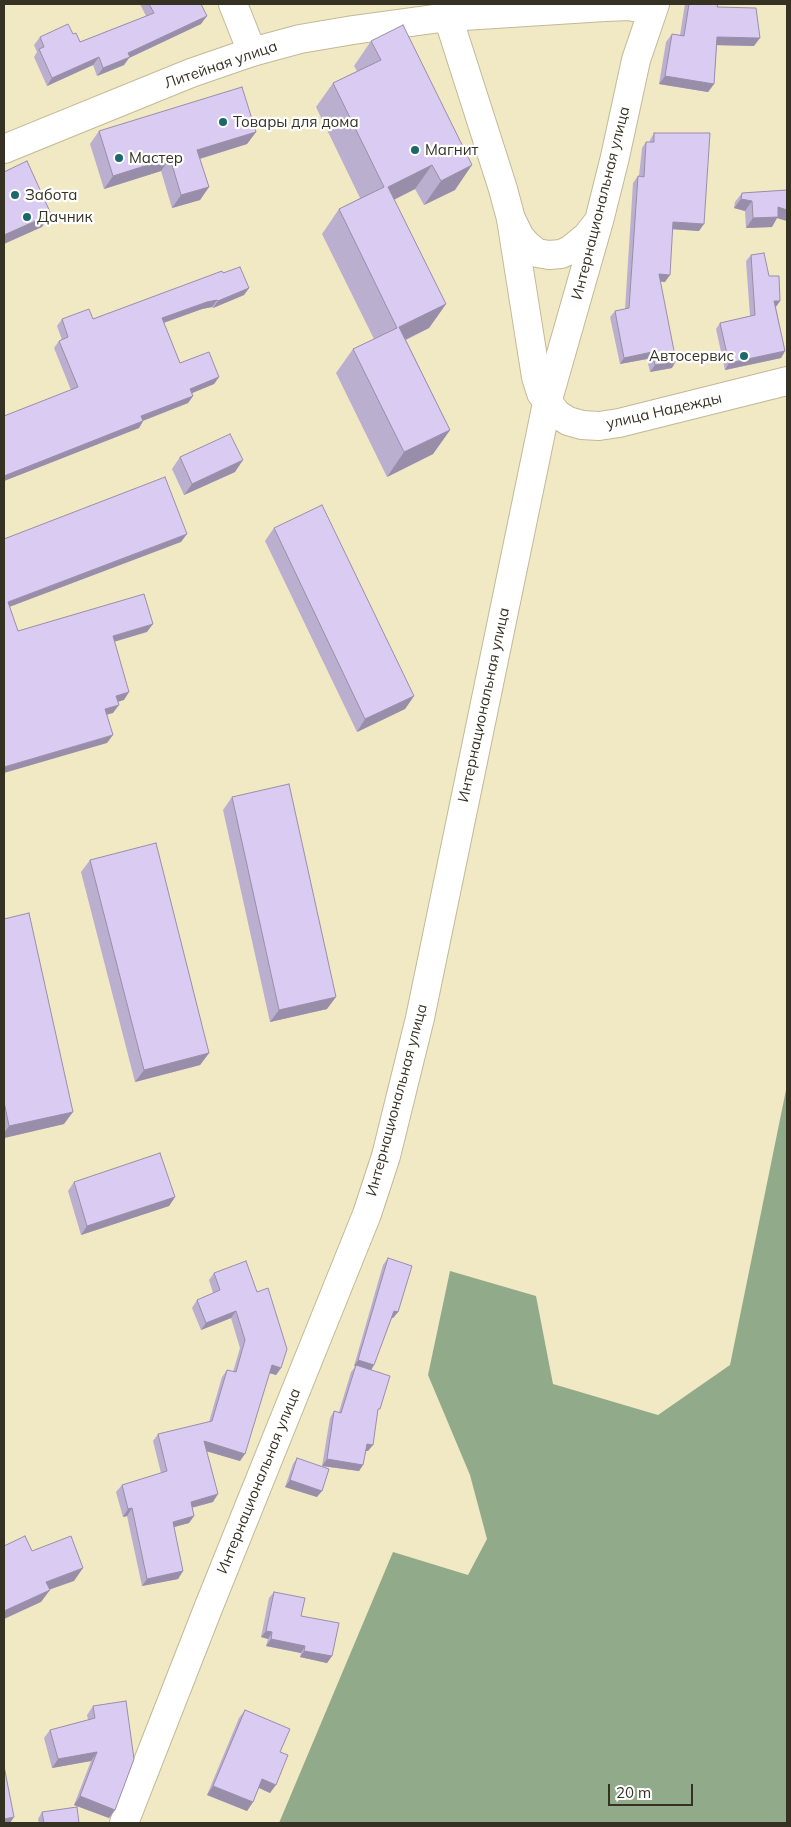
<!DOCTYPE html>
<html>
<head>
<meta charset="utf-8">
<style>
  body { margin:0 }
  #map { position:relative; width:791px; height:1827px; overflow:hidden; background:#f1e8c4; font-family:Mulish,sans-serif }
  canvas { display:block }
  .frame { position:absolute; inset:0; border:5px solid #353123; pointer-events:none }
  .scale { position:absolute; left:608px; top:1784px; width:85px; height:22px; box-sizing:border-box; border:2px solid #353123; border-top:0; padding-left:6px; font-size:15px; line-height:18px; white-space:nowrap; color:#353123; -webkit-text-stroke:4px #fff; paint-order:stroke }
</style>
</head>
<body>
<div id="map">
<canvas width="791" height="1827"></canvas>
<div class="frame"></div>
<div class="scale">20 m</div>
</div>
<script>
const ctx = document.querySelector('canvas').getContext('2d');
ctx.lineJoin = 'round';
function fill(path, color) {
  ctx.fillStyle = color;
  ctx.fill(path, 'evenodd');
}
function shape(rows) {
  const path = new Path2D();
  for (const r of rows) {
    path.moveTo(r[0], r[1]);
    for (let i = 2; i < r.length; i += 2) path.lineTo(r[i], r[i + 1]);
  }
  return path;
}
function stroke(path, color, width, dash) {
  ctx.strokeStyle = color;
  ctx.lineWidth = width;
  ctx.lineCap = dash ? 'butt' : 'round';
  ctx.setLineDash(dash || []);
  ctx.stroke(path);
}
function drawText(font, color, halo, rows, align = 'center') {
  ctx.font = font + ' Mulish,sans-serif';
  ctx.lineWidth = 4.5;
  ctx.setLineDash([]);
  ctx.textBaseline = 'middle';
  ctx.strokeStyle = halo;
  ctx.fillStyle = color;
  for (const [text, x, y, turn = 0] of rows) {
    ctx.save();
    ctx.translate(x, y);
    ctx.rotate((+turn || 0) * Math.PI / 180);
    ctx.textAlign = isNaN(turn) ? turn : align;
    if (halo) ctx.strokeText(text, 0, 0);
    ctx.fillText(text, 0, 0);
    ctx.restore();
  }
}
const forest = shape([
  [787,1085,787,1823,279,1823,393,1552,468,1575,487,1539,470,1475,428,1375,450,1271,536,1296,553,1384,658,1415,730,1365]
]);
const street = shape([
  [233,4,252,52],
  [447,4,448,17,605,7,630,6,652,11],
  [511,219,520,237,527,245,537,253,549,255,561,254,570,250,587,236,598,222],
  [547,403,599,221,615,157,636,60,655,4]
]);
const secondary = shape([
  [4,149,191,73,252,52,300,39,353,30,448,17,503,189,511,219,536,377,541,393,557,414,568,421,582,425,599,426,619,423,787,381],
  [124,1823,209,1606,367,1214,386,1156,420,1018,547,403]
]);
const wall = shape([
  [140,4,201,4,201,24,129,58,124,65,97,76,93,65,47,86,34,57,37,52,34,45,40,37,73,34,80,42,146,16],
  [685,4,718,4,717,7,754,46,717,45,714,84,708,92,659,84,666,42,672,34,680,35],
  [371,41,455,190,424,205,415,189,394,200,446,304,429,328,406,340,450,430,433,454,387,477,336,373,353,349,374,339,322,234,339,209,360,198,316,107,333,83,357,71,354,66],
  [99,131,256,132,247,144,200,159,209,187,200,200,172,208,161,171,104,189,90,144],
  [654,133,699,231,673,229,665,282,660,281,672,368,650,372,647,359,620,364,610,317,615,311,625,309,633,183,638,176,639,176,642,148,646,142,650,142,650,140],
  [787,190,787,221,777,218,772,227,746,228,745,211,734,208,735,202,742,193],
  [751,255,769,276,780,301,776,307,785,351,781,358,725,370,716,329,720,323,750,316,746,261],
  [223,273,249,288,244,295,213,308,212,307,202,309,164,323,180,363,219,377,214,384,192,393,193,396,188,403,143,421,139,428,4,481,4,416,71,390,54,348,59,341,62,340,57,326,62,319,93,319],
  [180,457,235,472,184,495,172,469],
  [274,528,414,696,405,709,357,732,265,541],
  [232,797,327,1009,270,1022,223,810],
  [90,860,209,1053,200,1065,135,1082,81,872],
  [4,919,64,1124,4,1138],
  [74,1182,175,1197,169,1206,81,1235,68,1191],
  [388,1258,398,1312,393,1318,392,1318,371,1370,378,1413,368,1451,366,1451,363,1465,359,1471,322,1466,330,1418,334,1411,339,1412,351,1372,355,1367,354,1366,383,1265],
  [214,1273,281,1368,276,1375,269,1373,240,1461,206,1451,213,1502,192,1508,194,1516,189,1523,174,1527,183,1571,178,1579,142,1586,127,1516,123,1517,116,1492,122,1485,161,1473,153,1441,158,1434,209,1422,222,1377,227,1370,233,1372,240,1348,231,1318,201,1330,192,1308,197,1300,213,1293,209,1280],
  [297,1458,317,1497,285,1487,293,1464],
  [274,1592,301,1616,332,1656,327,1663,300,1657,301,1653,266,1646,268,1639,261,1637,269,1598],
  [93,1706,115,1810,109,1818,74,1805,91,1761,52,1768,44,1738,50,1730,88,1720,87,1715],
  [245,1710,280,1752,270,1793,259,1788,253,1802,247,1811,207,1795,239,1718],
  [42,1812,79,1823,39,1823,38,1819]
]);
const shadedWall = shape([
  [207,16,201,24,129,58,124,65,97,76,103,68,128,53],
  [717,37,760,38,754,46,711,45],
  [99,57,93,65,47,86,52,78],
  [665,76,714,84,708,92,659,84],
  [256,132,247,144,189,162,197,150],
  [170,158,161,171,104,189,113,176],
  [432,165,415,189,371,211,388,187],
  [472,165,455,190,424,205,441,181],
  [209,187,200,200,172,208,181,195],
  [741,199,752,201,745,211,734,208],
  [778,207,787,210,787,221,777,218,772,227,746,228,753,218],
  [51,214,42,227,4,244,4,235],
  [673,222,704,224,699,231,669,229],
  [659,274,670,275,665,282,654,281],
  [249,288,244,295,213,308,218,301],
  [217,300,212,307,202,309,157,325,162,318,207,302],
  [774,301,780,301,775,308],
  [446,304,429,328,382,351,399,327],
  [785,351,781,358,725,370,729,363],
  [652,352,647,359,620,364,624,358],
  [676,361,672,368,650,372,655,365],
  [219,377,214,384,185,396,190,389],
  [193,396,188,403,137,423,141,416],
  [143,421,139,428,4,481,4,476],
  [450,430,433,454,387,477,404,452],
  [243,460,235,472,184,495,192,484],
  [187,534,181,542,4,609,8,602],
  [153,624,147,632,107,644,113,636],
  [129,692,124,700,111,704,116,696],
  [414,696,405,709,357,732,365,719],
  [119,705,113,713,99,717,105,709],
  [113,735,107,743,4,773,4,767],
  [336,997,327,1009,270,1022,279,1010],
  [209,1053,200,1065,135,1082,144,1070],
  [73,1112,64,1124,4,1138,4,1133,9,1126],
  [175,1197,169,1206,81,1235,87,1226],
  [236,1311,231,1318,201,1330,206,1323],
  [394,1311,398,1312,393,1318,390,1317],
  [358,1360,374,1365,370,1372,356,1365,354,1366],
  [272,1365,281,1368,276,1375,266,1372],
  [204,1441,245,1454,240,1461,199,1449],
  [367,1444,373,1445,368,1451,362,1451],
  [327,1459,363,1465,359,1471,322,1466],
  [290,1480,322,1491,317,1497,285,1487],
  [218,1494,213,1502,186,1509,191,1502],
  [132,1508,127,1516,123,1517,128,1509],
  [194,1516,189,1523,167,1529,173,1522],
  [83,1568,74,1581,37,1594,46,1582],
  [183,1571,178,1579,142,1586,147,1579],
  [50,1590,41,1602,4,1619,4,1611],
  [266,1631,272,1632,268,1639,261,1637],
  [271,1639,305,1646,301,1653,266,1646],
  [304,1651,332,1656,327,1663,300,1657],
  [97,1752,91,1761,52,1768,58,1759],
  [262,1779,276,1785,270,1793,257,1787],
  [213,1786,253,1802,247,1811,207,1795],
  [80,1796,115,1810,109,1818,74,1805],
  [14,1817,10,1823,4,1823,4,1819]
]);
const building = shape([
  [149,4,201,4,207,16,128,53,130,57,103,68,99,57,52,78,39,49,44,47,40,37,68,24,73,34,76,33,80,42,154,13,149,4],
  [689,4,718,4,717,7,756,8,760,38,717,37,714,84,665,76,672,34,684,36,689,4],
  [403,25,472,165,441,181,432,165,388,187,446,304,399,327,450,430,404,452,353,349,397,328,339,209,384,187,333,83,381,60,371,41,403,25],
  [242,87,256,132,197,150,209,187,181,195,170,158,113,176,99,131,242,87],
  [654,133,710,133,704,224,673,222,670,275,659,274,676,361,655,365,652,352,624,358,615,311,629,308,638,176,644,177,646,142,654,142,654,133],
  [27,161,51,214,4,235,4,172,27,161],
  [787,190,787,210,778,207,778,217,753,218,752,201,741,199,742,193,787,190],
  [764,253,769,276,779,276,780,301,774,301,785,351,729,363,720,323,755,315,751,255,764,253],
  [240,267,249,288,218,301,217,300,207,302,162,318,180,363,209,352,219,377,190,389,193,396,141,416,143,421,4,476,4,416,78,387,59,341,68,337,62,319,89,309,93,319,222,271,223,273,240,267],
  [230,434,243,460,192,484,180,457,230,434],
  [165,477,187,534,8,602,18,631,144,594,153,624,113,636,129,692,116,696,119,705,105,709,113,735,4,767,4,539,165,477],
  [322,505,414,696,365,719,274,528,322,505],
  [289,784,336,997,279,1010,232,797,289,784],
  [156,843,209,1053,144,1070,90,860,156,843],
  [29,913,73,1112,9,1126,4,1102,4,919,29,913],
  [160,1153,175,1197,87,1226,74,1182,160,1153],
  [388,1258,412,1266,398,1312,394,1311,374,1365,358,1360,388,1258],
  [246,1261,257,1292,268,1288,287,1349,281,1368,272,1365,245,1454,204,1441,218,1494,191,1502,194,1516,173,1522,183,1571,147,1579,132,1508,128,1509,122,1485,167,1471,158,1434,212,1421,227,1370,236,1372,245,1340,236,1311,206,1323,197,1300,220,1290,214,1273,246,1261],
  [356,1365,390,1376,380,1409,378,1409,373,1445,367,1444,363,1465,327,1459,334,1411,341,1413,356,1365],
  [297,1458,329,1469,322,1491,290,1480,297,1458],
  [25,1536,32,1551,71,1536,83,1568,46,1582,50,1590,4,1611,4,1546,25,1536],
  [274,1592,305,1598,301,1616,339,1623,332,1656,304,1651,305,1646,271,1639,272,1632,266,1631,274,1592],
  [126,1701,134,1759,115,1810,80,1796,97,1752,58,1759,50,1730,95,1718,93,1706,126,1701],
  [245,1710,290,1729,280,1752,288,1755,276,1785,262,1779,253,1802,213,1786,245,1710],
  [4,1766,14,1817,4,1819,4,1766],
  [77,1807,79,1823,44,1823,42,1812,77,1807]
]);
const markers = [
  [223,122,5,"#1b686c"],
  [415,150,5,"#1b686c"],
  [119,158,5,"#1b686c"],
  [15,195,5,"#1b686c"],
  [27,217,5,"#1b686c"],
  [744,356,5,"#1b686c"]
];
const streetNames = [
  ["Литейная улица",221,65,-19],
  ["Интернациональная улица",601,203,-76],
  ["улица Надежды",664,411,-13],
  ["Интернациональная улица",484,705,-78],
  ["Интернациональная улица",397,1100,-75],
  ["Интернациональная улица",259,1481,-68]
];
const poiNames = [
  ["Товары для дома",233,122],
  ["Магнит",425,150],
  ["Мастер",129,158],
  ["Забота",25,195],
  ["Дачник",37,217],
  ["Автосервис",734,356,"right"]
];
fill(forest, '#91ab8a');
stroke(street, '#c2b997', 30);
stroke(secondary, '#c2b997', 30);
stroke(street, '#fff', 28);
stroke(secondary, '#fff', 28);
fill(wall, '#bbafd0');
fill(shadedWall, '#998ea9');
fill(building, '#dacbf2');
stroke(building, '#998ea9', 1);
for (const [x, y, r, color] of markers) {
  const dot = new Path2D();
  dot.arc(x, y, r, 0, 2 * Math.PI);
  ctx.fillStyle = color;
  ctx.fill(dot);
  stroke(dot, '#fff', 2);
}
drawText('15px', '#353123', '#fff', streetNames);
drawText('15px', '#353123', '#fff', poiNames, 'left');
</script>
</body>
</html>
